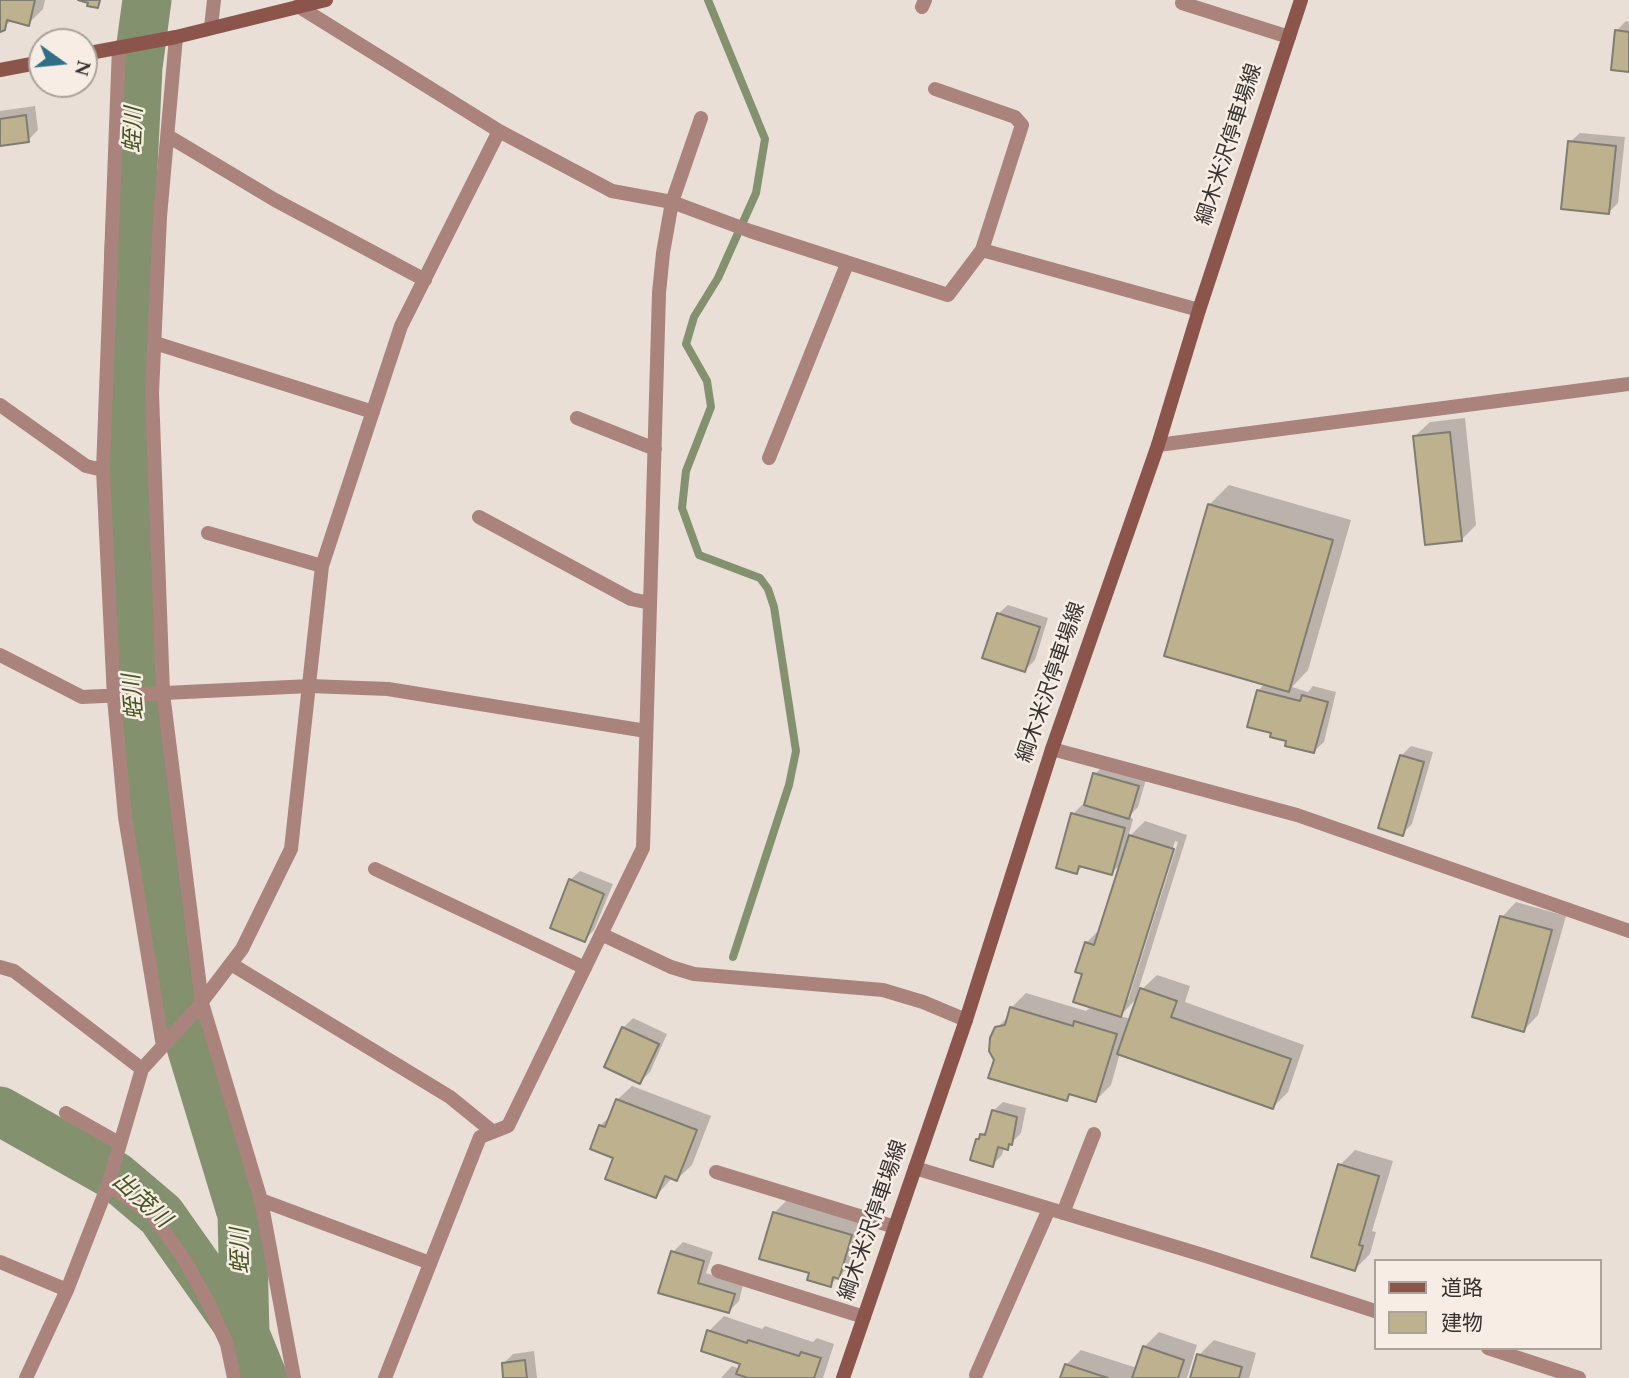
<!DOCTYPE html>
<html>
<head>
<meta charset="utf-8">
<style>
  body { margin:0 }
  #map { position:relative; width:1629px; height:1378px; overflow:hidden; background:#eadfd7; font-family:Spectral,"Noto Sans JP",serif }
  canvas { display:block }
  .legend { position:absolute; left:1374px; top:1259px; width:228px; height:91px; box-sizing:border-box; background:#f7ede4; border:2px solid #aaa39c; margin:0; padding:9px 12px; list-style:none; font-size:21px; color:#373330 }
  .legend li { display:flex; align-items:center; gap:14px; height:35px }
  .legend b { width:35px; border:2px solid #aaa39c }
  .north { position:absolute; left:28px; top:28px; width:70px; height:70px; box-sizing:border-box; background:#f7ede4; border:2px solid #aaa39c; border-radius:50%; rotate:105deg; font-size:19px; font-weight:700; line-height:28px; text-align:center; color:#373330 }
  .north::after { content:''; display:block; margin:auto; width:24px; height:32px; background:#307084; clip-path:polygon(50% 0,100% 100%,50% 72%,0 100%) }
</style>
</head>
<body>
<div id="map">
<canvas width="1629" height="1378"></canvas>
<ul class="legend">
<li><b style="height:9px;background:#8c554c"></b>道路</li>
<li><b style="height:19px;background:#bdb28d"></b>建物</li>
</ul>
<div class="north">N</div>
</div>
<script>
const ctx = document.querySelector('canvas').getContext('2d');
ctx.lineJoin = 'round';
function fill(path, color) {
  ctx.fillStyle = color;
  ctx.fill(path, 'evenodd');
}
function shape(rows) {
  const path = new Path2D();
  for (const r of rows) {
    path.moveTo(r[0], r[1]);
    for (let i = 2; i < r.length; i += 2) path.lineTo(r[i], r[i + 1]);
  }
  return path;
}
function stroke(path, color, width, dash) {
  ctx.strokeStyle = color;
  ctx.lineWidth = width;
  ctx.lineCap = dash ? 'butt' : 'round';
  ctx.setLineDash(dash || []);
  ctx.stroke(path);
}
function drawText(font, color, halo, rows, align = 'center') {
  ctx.font = font + ' Spectral,"Noto Sans JP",serif';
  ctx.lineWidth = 5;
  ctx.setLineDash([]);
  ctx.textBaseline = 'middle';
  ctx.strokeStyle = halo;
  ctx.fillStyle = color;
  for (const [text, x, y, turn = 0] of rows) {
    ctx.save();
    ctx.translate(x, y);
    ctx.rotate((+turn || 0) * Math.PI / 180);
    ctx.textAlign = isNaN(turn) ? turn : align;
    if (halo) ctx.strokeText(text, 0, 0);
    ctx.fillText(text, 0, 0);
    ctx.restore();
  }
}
const shadow = shape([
  [0,0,45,0,43,9,28,24,12,20,0,30],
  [1626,21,1629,22,1629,70,1616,31],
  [35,106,38,130,28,140,0,144,0,111],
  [1580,133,1625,137,1618,203,1609,212,1570,142],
  [1465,418,1476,525,1461,540,1415,436,1430,422],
  [1229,485,1351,520,1308,670,1292,687,1308,692,1313,686,1336,692,1324,742,1314,751,1273,732,1258,691,1265,683,1209,505],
  [1008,605,1048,618,1035,660,1025,670,998,614],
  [1411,746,1433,752,1412,824,1402,834,1401,756],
  [1105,764,1147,776,1138,807,1128,817,1133,819,1128,838,1145,821,1187,835,1137,994,1157,975,1190,986,1185,1002,1304,1045,1288,1092,1273,1107,1120,1053,1111,1085,1096,1100,1072,1093,1066,1099,996,1060,997,1028,1009,1016,1011,1008,1026,993,1086,1011,1092,1006,1084,973,1086,943,1101,928,1122,863,1111,873,1083,866,1077,872,1073,814,1083,804,1086,805,1095,774],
  [1175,841,1178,842,1128,1000,1125,1000],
  [1139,996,1131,1019,1120,1016],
  [580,871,613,884,594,930,585,940,570,880],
  [1516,902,1566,916,1538,1015,1524,1030,1502,917],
  [633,1018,667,1034,650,1072,640,1082,623,1028],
  [632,1086,711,1116,692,1165,677,1179,672,1178,656,1196,615,1157,592,1148,601,1125,612,1114,617,1100],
  [1003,1102,1026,1108,1021,1133,1007,1148,1004,1147,1002,1155,992,1165,977,1139,988,1129,993,1111],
  [1355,1150,1393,1161,1372,1231,1376,1232,1370,1254,1355,1269,1313,1256,1340,1165],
  [789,1198,865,1220,853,1263,830,1285,811,1272,774,1213],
  [683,1242,713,1252,706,1273,743,1285,739,1301,729,1311,691,1299,673,1252],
  [724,1316,762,1329,765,1326,813,1342,817,1338,834,1344,823,1378,721,1378,732,1366,740,1369,742,1363,709,1331],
  [1159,1332,1197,1345,1187,1378,1062,1378,1066,1365,1081,1350,1137,1368,1144,1347],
  [1214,1340,1256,1353,1249,1378,1192,1378,1199,1355],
  [534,1351,537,1378,505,1378,504,1363,513,1354]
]);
const stream = shape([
  [708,0,765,139,756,193,718,278,694,317,686,344,707,381,711,407,686,471,682,508,699,555,760,578,768,589,774,607,796,751,789,785,733,957]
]);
const river = shape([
  [147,0,138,67,129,250,126,419,129,599,136,706,172,984,242,1215,245,1334,263,1378],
  [0,1111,115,1176,161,1215,245,1334]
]);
const building = shape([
  [0,0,35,0,29,26,7,20,5,30,0,32,0,0],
  [78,0,100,0,98,8,87,6,88,3,78,0],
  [1615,30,1629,32,1629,72,1611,70,1615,30],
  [26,115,29,142,0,146,0,119,26,115],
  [1568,141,1616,146,1609,214,1561,209,1568,141],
  [1450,432,1462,541,1425,545,1413,436,1450,432],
  [1208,504,1333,540,1289,692,1164,656,1208,504],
  [997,613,1040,627,1025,672,982,658,997,613],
  [1257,690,1300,701,1302,695,1328,702,1314,753,1285,746,1286,741,1270,737,1271,733,1247,727,1257,690],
  [1400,755,1424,762,1403,836,1378,828,1400,755],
  [1093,773,1139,786,1129,819,1084,805,1093,773],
  [1071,813,1125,828,1112,875,1079,866,1077,874,1056,868,1071,813],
  [1129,835,1174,849,1121,1017,1073,1002,1082,974,1075,972,1085,942,1094,945,1129,835],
  [569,879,604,894,585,942,550,928,569,879],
  [1500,916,1552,930,1524,1032,1472,1017,1500,916],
  [1140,988,1177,1001,1171,1017,1291,1059,1273,1109,1117,1054,1140,988],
  [1010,1007,1073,1026,1074,1021,1117,1034,1096,1102,1069,1094,1067,1101,988,1078,994,1060,989,1051,990,1038,995,1027,1005,1025,1010,1007],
  [622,1027,659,1044,640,1084,604,1067,622,1027],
  [616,1099,697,1130,677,1181,665,1176,656,1198,605,1179,613,1158,590,1149,599,1125,605,1127,616,1099],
  [992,1110,1017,1117,1012,1145,1009,1144,1008,1150,998,1147,993,1167,970,1160,976,1139,979,1139,980,1134,985,1135,992,1110],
  [1338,1164,1379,1176,1359,1245,1363,1246,1355,1271,1311,1257,1338,1164],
  [773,1212,852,1235,839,1279,833,1277,831,1287,807,1280,809,1273,759,1259,773,1212],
  [671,1251,704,1261,698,1283,735,1294,729,1313,658,1293,671,1251],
  [707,1330,747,1343,748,1340,799,1356,801,1352,821,1358,814,1378,748,1378,736,1374,740,1364,701,1351,707,1330],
  [1143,1346,1184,1360,1178,1378,1132,1378,1143,1346],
  [1197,1354,1242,1367,1239,1378,1190,1378,1197,1354],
  [525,1360,527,1378,503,1378,502,1363,525,1360],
  [1065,1364,1108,1378,1060,1378,1065,1364]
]);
const street = shape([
  [1182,3,1289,37],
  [298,6,499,131,612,191,672,202,750,231,948,295,982,250,1199,310],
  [922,7,925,0],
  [211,27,214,0],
  [176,37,160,217,152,393,163,693,202,1003,261,1200,294,1378],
  [119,47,103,470,114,698,125,817,163,1046],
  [935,89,1015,117,1022,125,982,250],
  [168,136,275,200,425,280],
  [155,343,373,412],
  [0,405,86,466,103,470],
  [577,418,655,449],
  [1158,445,1629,384],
  [769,458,847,264],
  [479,517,631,599,650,603],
  [208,533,322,566],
  [0,655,82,697,310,686,388,689,646,731],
  [1052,749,1297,815,1629,931],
  [375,869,585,968],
  [601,934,671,967,694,974,883,990,923,1002,966,1020],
  [231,964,450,1097,493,1132],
  [0,967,14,971,142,1069],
  [66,1113,119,1143],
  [915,1168,1206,1256,1375,1311],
  [716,1172,895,1227],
  [108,1185,152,1215,184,1259,208,1302,227,1344,234,1378],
  [261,1200,430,1263],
  [1063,1213,1094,1134],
  [0,1262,67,1290],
  [718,1271,864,1317],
  [1488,1348,1579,1378],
  [976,1375,1049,1209],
  [26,1378,67,1290,108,1185,142,1069,194,1012,242,949,291,849,322,566,401,326,499,131],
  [385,1378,480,1137,508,1126,643,848,659,293,663,253,672,202,701,118]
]);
const secondary = shape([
  [84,54,176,37,326,0],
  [0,70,42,62],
  [843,1378,966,1020,1052,749,1158,445,1199,310,1301,0]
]);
const streetNames = [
  ["綱木米沢停車場線",1231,145,-72],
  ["綱木米沢停車場線",1053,683,-71],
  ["綱木米沢停車場線",875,1221,-71]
];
const waterNames = [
  ["蛭川",136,130,-88],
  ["蛭川",136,697,-95],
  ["出茂川",140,1202,42],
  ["蛭川",243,1251,-92]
];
fill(shadow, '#0003');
stroke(stream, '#83916e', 8);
stroke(river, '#83916e', 49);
fill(building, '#bdb28d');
stroke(building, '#7f7c71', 2);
stroke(street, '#aa837c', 14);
stroke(secondary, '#8c554c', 14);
drawText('21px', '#373330', '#f7ede4', streetNames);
drawText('italic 23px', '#43561f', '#f7ede4', waterNames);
</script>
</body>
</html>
